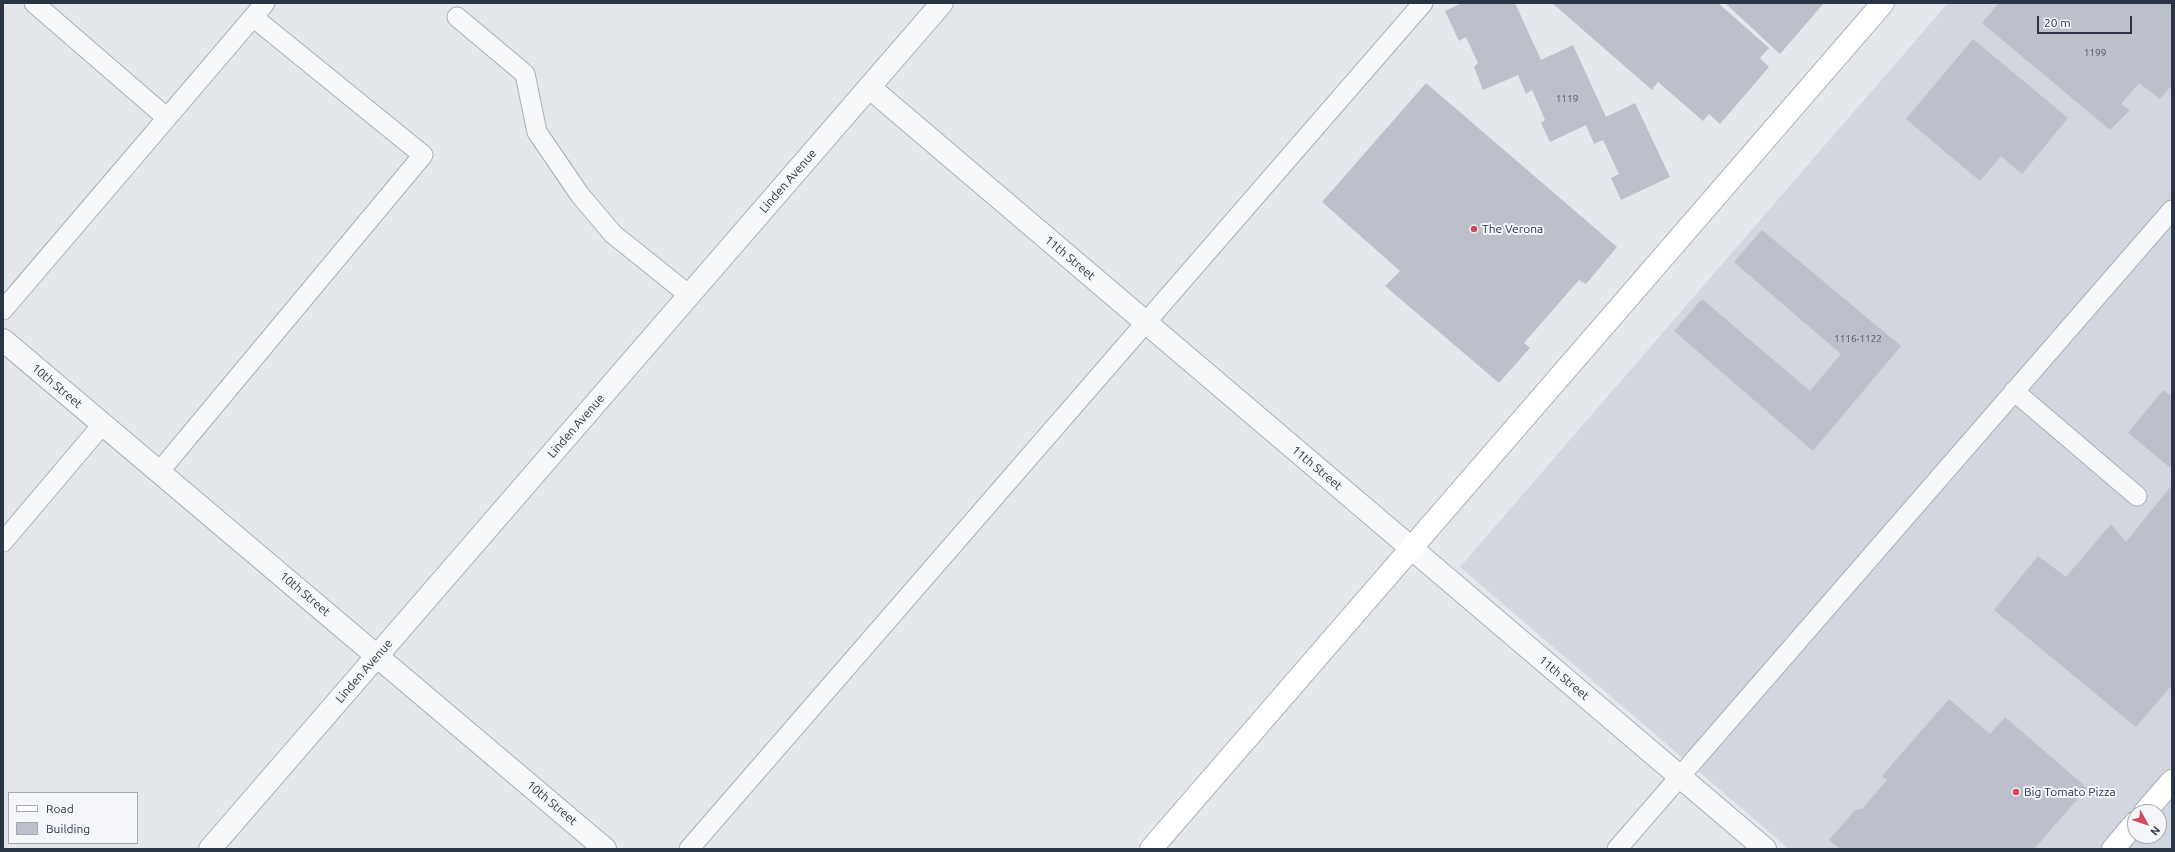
<!DOCTYPE html>
<html>
<head>
<meta charset="utf-8">
<style>
  body { margin:0 }
  #map { position:relative; width:2175px; height:852px; overflow:hidden; background:#e4e7ec; font-family:Ubuntu,sans-serif }
  canvas { display:block }
  .frame { position:absolute; inset:0; border:4px solid #2b3445; pointer-events:none }
  .legend { position:absolute; left:8px; top:792px; width:130px; height:52px; box-sizing:border-box; background:#f4f6f9; border:1px solid #a4a8b1; margin:0; padding:5px 7px; list-style:none; font-size:12px; color:#2b3445 }
  .legend li { display:flex; align-items:center; gap:8px; height:20px }
  .legend b { width:20px; border:1px solid #a4a8b1 }
  .north { position:absolute; left:2127px; top:804px; width:40px; height:40px; box-sizing:border-box; background:#f4f6f9; border:1px solid #a4a8b1; border-radius:50%; rotate:130deg; font-size:11px; font-weight:700; line-height:16px; text-align:center; color:#2b3445 }
  .north::after { content:''; display:block; margin:auto; width:14px; height:18px; background:#d1495b; clip-path:polygon(50% 0,100% 100%,50% 72%,0 100%) }
  .scale { position:absolute; left:2037px; top:16px; width:95px; height:18px; box-sizing:border-box; border:2px solid #2b3445; border-top:0; padding-left:5px; font-size:12px; line-height:14px; white-space:nowrap; color:#2b3445; -webkit-text-stroke:3px #f4f6f9; paint-order:stroke }
</style>
</head>
<body>
<div id="map">
<canvas width="2175" height="852"></canvas>
<div class="frame"></div>
<ul class="legend">
<li><b style="height:5px;background:#fff"></b>Road</li>
<li><b style="height:11px;background:#bbc0ca"></b>Building</li>
</ul>
<div class="north">N</div>
<div class="scale">20 m</div>
</div>
<script>
const ctx = document.querySelector('canvas').getContext('2d');
ctx.lineJoin = 'round';
function fill(path, color) {
  ctx.fillStyle = color;
  ctx.fill(path, 'evenodd');
}
function shape(rows) {
  const path = new Path2D();
  for (const r of rows) {
    path.moveTo(r[0], r[1]);
    for (let i = 2; i < r.length; i += 2) path.lineTo(r[i], r[i + 1]);
  }
  return path;
}
function stroke(path, color, width, dash) {
  ctx.strokeStyle = color;
  ctx.lineWidth = width;
  ctx.lineCap = dash ? 'butt' : 'round';
  ctx.setLineDash(dash || []);
  ctx.stroke(path);
}
function drawText(font, color, halo, rows, align = 'center') {
  ctx.font = font + ' Ubuntu,sans-serif';
  ctx.lineWidth = 4;
  ctx.setLineDash([]);
  ctx.textBaseline = 'middle';
  ctx.strokeStyle = halo;
  ctx.fillStyle = color;
  for (const [text, x, y, turn = 0] of rows) {
    ctx.save();
    ctx.translate(x, y);
    ctx.rotate((+turn || 0) * Math.PI / 180);
    ctx.textAlign = isNaN(turn) ? turn : align;
    if (halo) ctx.strokeText(text, 0, 0);
    ctx.fillText(text, 0, 0);
    ctx.restore();
  }
}
const built = shape([
  [1948,3,2172,3,2172,849,1789,849,1460,567],
  [2135,812,2159,812,2159,836,2135,836]
]);
const building = shape([
  [1462,3,1515,3,1541,60,1573,45,1606,117,1635,103,1670,177,1621,200,1611,178,1619,174,1603,140,1594,144,1586,125,1550,142,1541,123,1545,120,1532,90,1526,94,1518,75,1483,90,1474,67,1478,63,1466,37,1459,41,1445,11],
  [1552,3,1718,3,1769,48,1760,58,1769,67,1720,124,1709,114,1703,121,1658,82,1652,90],
  [1725,3,1824,3,1780,54],
  [1999,3,2172,3,2172,85,2160,99,2139,83,2121,104,2130,110,2110,130,1982,23],
  [1973,39,2068,118,2022,174,2001,156,1980,181,1906,119],
  [1426,83,1617,247,1586,284,1579,280,1524,343,1530,348,1499,383,1385,286,1400,271,1322,202],
  [1762,230,1901,346,1813,451,1674,331,1702,299,1810,391,1841,354,1734,262],
  [2163,390,2172,397,2172,469,2128,433],
  [2172,485,2172,685,2136,727,1994,610,2038,556,2066,577,2111,524,2126,542],
  [1949,699,1990,734,2005,717,2087,788,2034,849,1840,849,1829,840,1855,810,1862,809,1887,780,1882,776]
]);
const lane = shape([
  [34,3,167,118],
  [457,17,525,74,537,132,580,195,613,234,689,295],
  [3,310,265,3],
  [2014,391,2137,496],
  [159,472,423,155,253,17],
  [3,542,102,425],
  [689,849,1423,3],
  [1617,849,2172,210]
]);
const street = shape([
  [869,87,1765,849],
  [3,340,605,849],
  [210,849,942,3]
]);
const secondary = shape([
  [2145,812,2172,781],
  [1151,849,1883,3],
  [2113,849,2135,823]
]);
const markers = [
  [1474,229,4,"#d1495b"],
  [2016,792,4,"#d1495b"]
];
const numberNames = [
  ["1199",2095,53],
  ["1119",1567,99],
  ["1116-1122",1858,339]
];
const streetNames = [
  ["Linden Avenue",788,181,-49],
  ["11th Street",1070,258,40],
  ["10th Street",57,386,40],
  ["Linden Avenue",576,426,-49],
  ["11th Street",1317,468,40],
  ["10th Street",305,594,40],
  ["Linden Avenue",364,671,-49],
  ["11th Street",1564,678,40],
  ["10th Street",552,803,40]
];
const poiNames = [
  ["The Verona",1482,229],
  ["Big Tomato Pizza",2024,792]
];
fill(built, '#d2d6de');
fill(building, '#bbc0ca');
stroke(lane, '#a9aeb7', 21);
stroke(street, '#a9aeb7', 24);
stroke(secondary, '#a9aeb7', 24);
stroke(lane, '#f7f8fa', 19);
stroke(street, '#f7f8fa', 22);
stroke(secondary, '#fff', 22);
for (const [x, y, r, color] of markers) {
  const dot = new Path2D();
  dot.arc(x, y, r, 0, 2 * Math.PI);
  ctx.fillStyle = color;
  ctx.fill(dot);
  stroke(dot, '#f4f6f9', 1.5);
}
drawText('10px', '#4f5766', null, numberNames);
drawText('12px', '#2b3445', '#f4f6f9', streetNames);
drawText('12px', '#2b3445', '#f4f6f9', poiNames, 'left');
</script>
</body>
</html>
